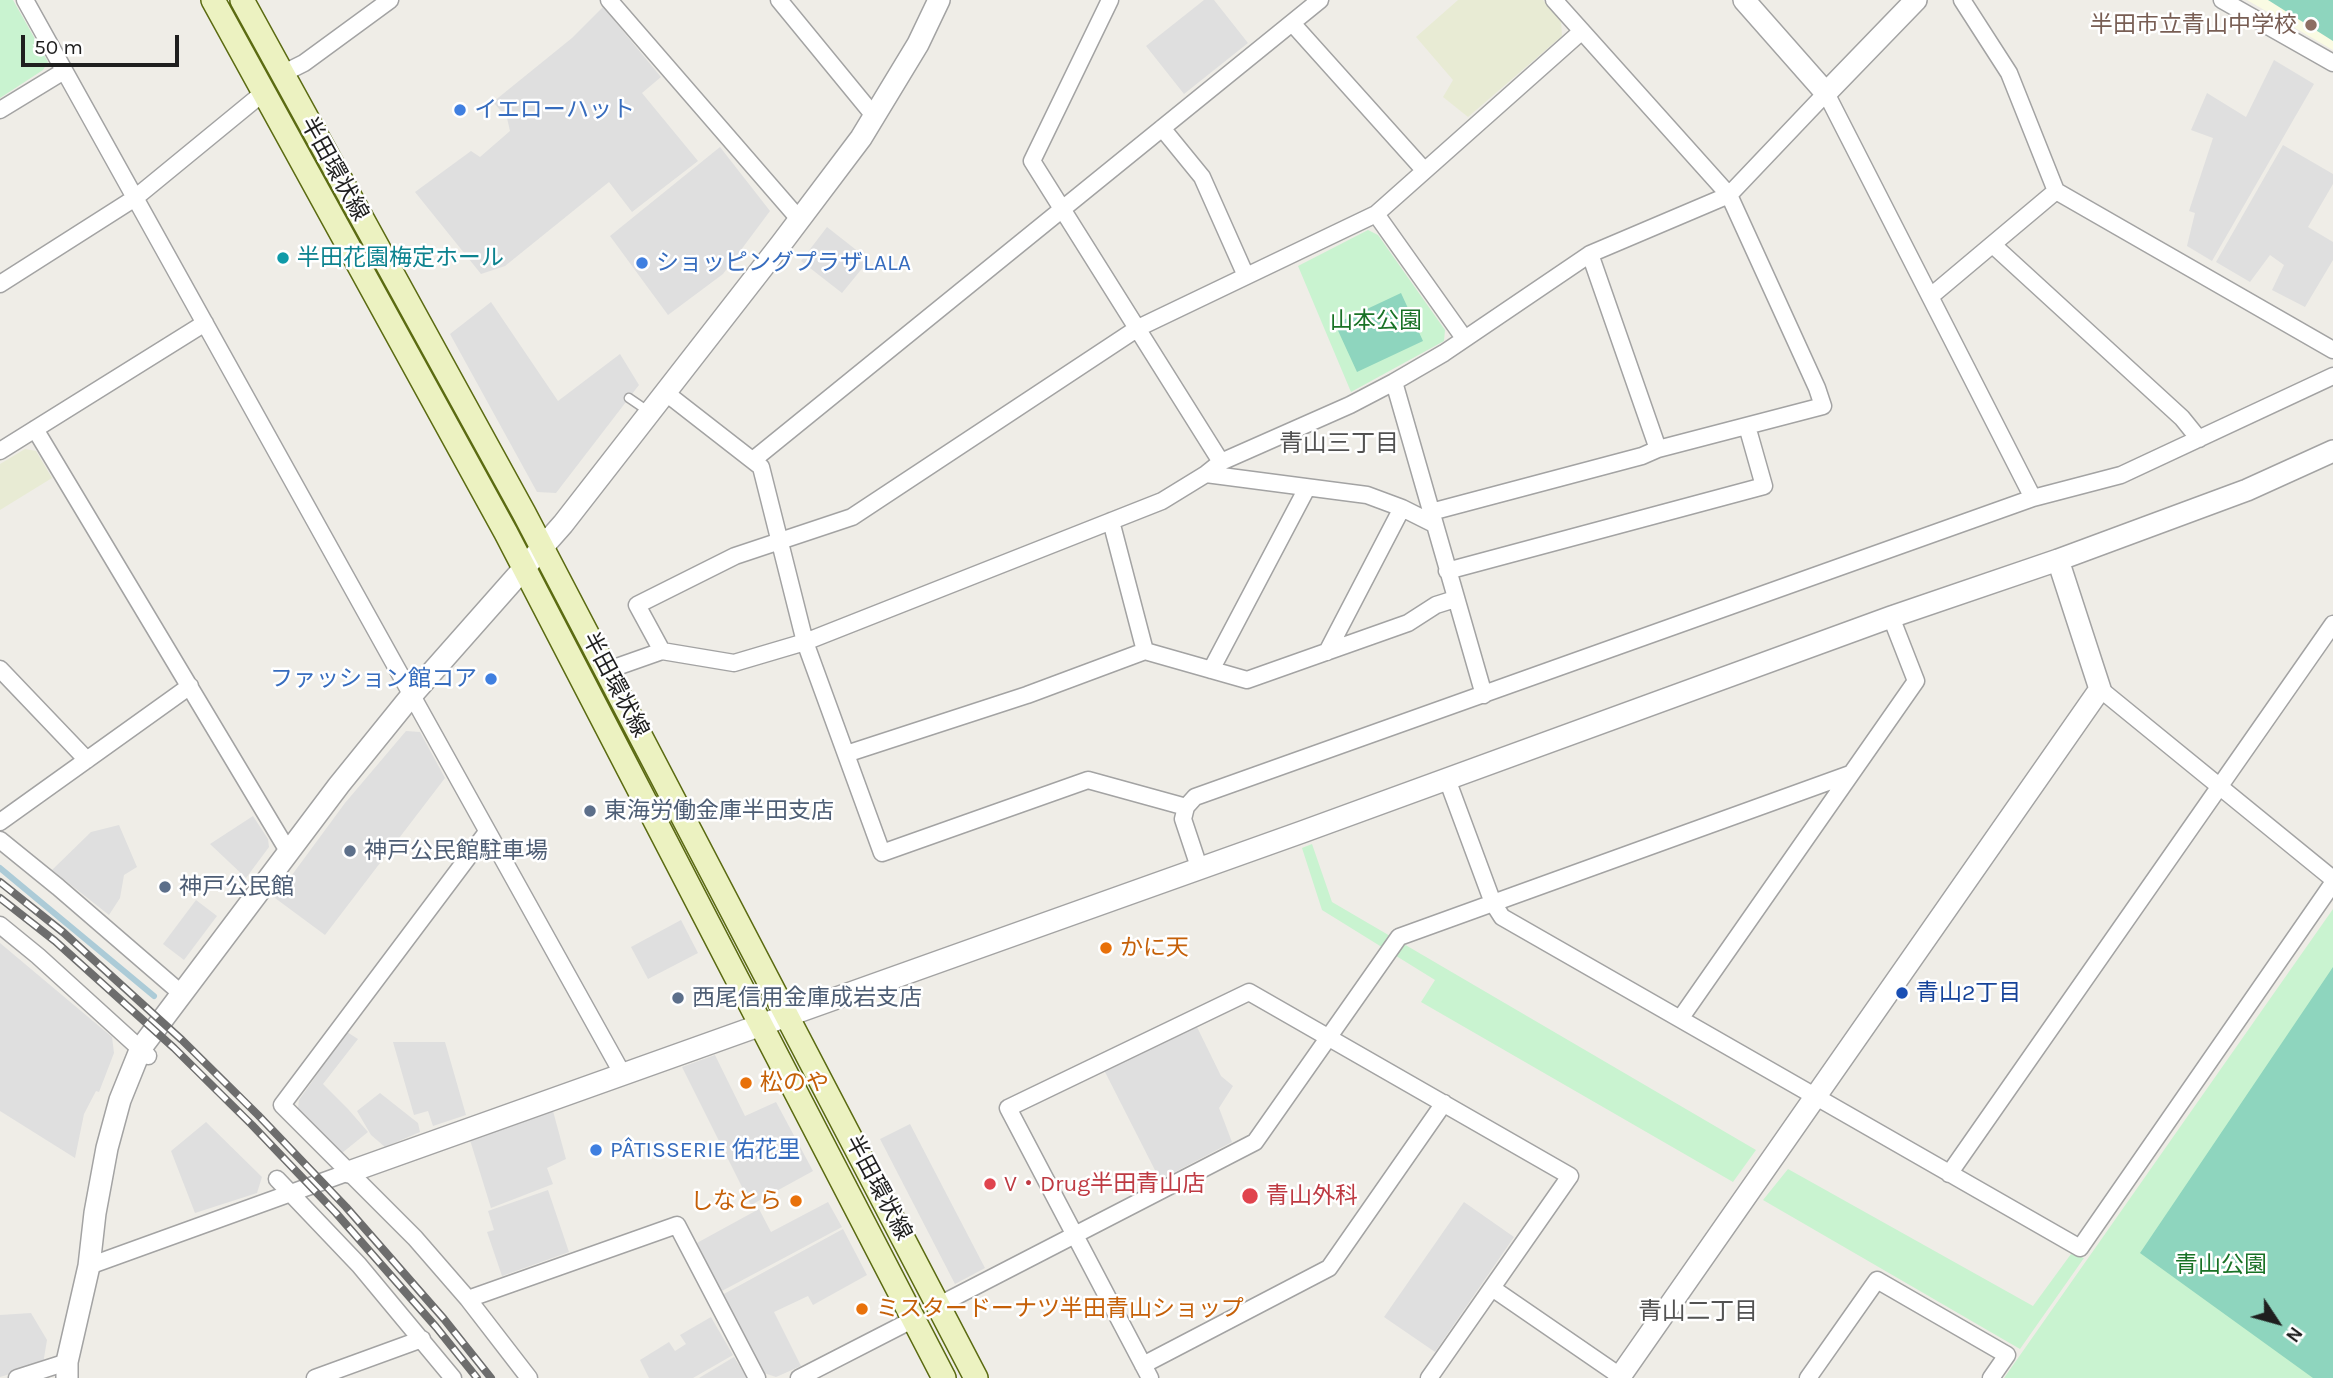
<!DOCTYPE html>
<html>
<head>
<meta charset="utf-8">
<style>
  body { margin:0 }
  #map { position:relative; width:2333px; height:1378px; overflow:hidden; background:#efede7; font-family:Karla,sans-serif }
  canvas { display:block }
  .north { position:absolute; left:2242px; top:1287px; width:70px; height:70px; -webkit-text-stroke:5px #fff; paint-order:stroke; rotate:126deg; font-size:19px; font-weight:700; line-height:28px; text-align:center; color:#1f1f1f }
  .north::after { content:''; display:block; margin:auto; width:24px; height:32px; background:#1f1f1f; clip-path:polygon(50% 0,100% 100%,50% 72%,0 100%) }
  .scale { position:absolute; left:21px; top:35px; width:158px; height:32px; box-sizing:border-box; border:4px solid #1f1f1f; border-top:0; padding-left:9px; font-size:21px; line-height:24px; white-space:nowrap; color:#1f1f1f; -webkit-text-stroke:5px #fff; paint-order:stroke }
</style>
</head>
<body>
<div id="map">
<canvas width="2333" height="1378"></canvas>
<div class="north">N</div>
<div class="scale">50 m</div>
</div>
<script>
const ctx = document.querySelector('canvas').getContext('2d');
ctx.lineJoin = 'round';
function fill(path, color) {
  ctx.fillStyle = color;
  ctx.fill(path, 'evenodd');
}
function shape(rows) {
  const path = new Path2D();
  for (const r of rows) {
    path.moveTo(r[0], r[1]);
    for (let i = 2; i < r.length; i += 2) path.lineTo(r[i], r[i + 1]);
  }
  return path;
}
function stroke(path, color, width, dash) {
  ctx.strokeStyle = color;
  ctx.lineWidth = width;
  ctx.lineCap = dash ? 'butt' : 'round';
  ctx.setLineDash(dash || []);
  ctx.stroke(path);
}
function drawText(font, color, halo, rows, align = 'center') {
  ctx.font = font + ' Karla,"Noto Sans JP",sans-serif';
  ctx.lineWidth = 5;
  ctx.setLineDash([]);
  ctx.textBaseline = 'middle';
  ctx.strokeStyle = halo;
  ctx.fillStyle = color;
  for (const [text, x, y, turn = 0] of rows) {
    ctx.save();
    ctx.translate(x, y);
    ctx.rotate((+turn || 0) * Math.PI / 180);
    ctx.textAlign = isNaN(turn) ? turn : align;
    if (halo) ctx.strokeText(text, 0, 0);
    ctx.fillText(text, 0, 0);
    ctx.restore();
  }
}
const education = shape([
  [2247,0,2333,0,2333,50]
]);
const farmland = shape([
  [1458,0,1543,0,1561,20,1562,36,1468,117,1443,97,1453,80,1416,37],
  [25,449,36,451,52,478,0,510,0,464]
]);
const park = shape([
  [0,0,13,0,48,62,43,70,0,98],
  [1368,230,1378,235,1445,330,1444,341,1351,392,1298,266],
  [1312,844,1332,902,1756,1150,1733,1182,1421,1002,1435,980,1322,910,1302,848],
  [2333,909,2333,1378,2004,1378],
  [1788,1169,2033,1306,2071,1254,2084,1258,2020,1349,1763,1200]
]);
const pitch = shape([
  [2268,0,2333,0,2333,41],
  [1401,293,1423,341,1357,372,1335,324],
  [2333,967,2333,1378,2313,1378,2140,1253]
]);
const parking = shape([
  [1204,0,1214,0,1248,43,1184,94,1146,46],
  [603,7,661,77,642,93,698,161,632,212,609,182,505,266,481,274,415,192,471,151,480,157,510,131,507,118,493,102,572,38],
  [2274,60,2314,84,2212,261,2187,246,2195,213,2189,211,2213,138,2191,130,2207,93,2246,117],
  [2283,145,2333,174,2333,184,2308,227,2333,242,2333,260,2305,307,2272,290,2284,265,2270,255,2250,282,2216,262],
  [720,147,770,211,723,274,668,315,610,236],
  [827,227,869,260,842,293,801,261],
  [491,302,558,401,620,354,639,385,556,493,537,492,450,334],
  [406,731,420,732,445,778,325,935,275,898,345,803],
  [253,816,268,839,269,847,246,878,210,844],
  [119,825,137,867,124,875,120,898,109,915,52,870,91,832],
  [196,900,217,916,184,960,163,944],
  [681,920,698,953,648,979,631,947],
  [0,943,112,1037,114,1053,99,1092,96,1091,84,1114,75,1158,0,1111],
  [1196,1025,1221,1076,1233,1086,1219,1108,1232,1142,1160,1180,1104,1070],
  [347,1032,358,1039,323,1084,348,1109,368,1132,342,1153,298,1108,299,1100],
  [393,1042,445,1042,466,1115,433,1126,428,1111,414,1115],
  [715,1055,745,1116,776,1102,813,1171,751,1205,682,1067],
  [380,1093,418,1123,420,1132,385,1147,371,1135,357,1111],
  [553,1111,566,1159,547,1168,553,1184,491,1208,470,1140],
  [206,1122,262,1177,257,1193,195,1213,171,1151],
  [910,1124,985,1268,955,1284,880,1139],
  [548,1190,569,1252,502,1276,487,1232,494,1230,488,1211],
  [828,1202,842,1227,720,1292,695,1244,759,1209,771,1232],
  [1464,1202,1514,1237,1435,1352,1384,1317],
  [843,1229,867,1275,813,1305,808,1296,774,1312,801,1366,776,1377,764,1373,722,1295],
  [31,1313,47,1340,43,1364,0,1377,0,1315],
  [711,1317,733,1355,693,1378,649,1378,640,1360,669,1342,675,1351,686,1344,680,1335],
  [734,1357,747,1378,699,1378]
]);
const stream = shape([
  [0,868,154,996]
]);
const service = shape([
  [629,398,648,411]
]);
const minor = shape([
  [25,0,622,1073],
  [609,0,799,219],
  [779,0,875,117],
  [1110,0,1032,161,1221,462],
  [1962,0,2009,73,2056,191,2333,350],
  [2222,0,2333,63],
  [1292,23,1424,170],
  [282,74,304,63,390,0],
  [0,110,64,71],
  [1162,128,1202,177,1246,276],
  [1376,214,1464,338],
  [1993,245,2182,418,2199,439],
  [1590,254,1658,449],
  [0,284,135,198,263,93],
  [1931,296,2056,191],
  [1394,382,1484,695],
  [666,393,761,467,805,642,882,853,1088,780,1186,807],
  [35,429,288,851],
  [0,451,205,323],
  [753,460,1320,0],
  [1206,474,1367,495,1402,508,1434,524],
  [1431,512,1642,456,1658,449,1823,406,1817,388,1729,195,1554,0],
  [1111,521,1145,651],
  [1447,571,1764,486,1747,426],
  [662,651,637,605,735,556,852,517,1138,328,1376,214,1582,31],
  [1327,652,1402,508],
  [0,669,87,760],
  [608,670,662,651,734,663,805,642,1162,501,1206,474,1221,462,1350,405,1394,382,1444,353,1590,254,1729,195,1826,93,2033,498],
  [1211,670,1307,488],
  [2100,689,2333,879],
  [846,754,1027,695,1145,651,1247,680,1408,623,1436,605,1455,599],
  [1447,779,1493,903,1502,917,2080,1248,2333,883],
  [0,822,190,686],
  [487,832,282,1105,415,1238,468,1299,529,1378],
  [0,840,58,887,182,994],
  [1199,867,1183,819,1186,807,1195,797,2033,498,2121,475,2333,376],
  [0,925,38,956,148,1056],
  [1680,1019,1916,681,1891,617],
  [1949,1174,2333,624],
  [277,1179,359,1265,453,1378],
  [89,1266,349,1172],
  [1492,1288,1623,1378],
  [468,1299,677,1225,757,1378],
  [939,1305,1255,1142,1399,937,1850,774],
  [1143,1365,1329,1268,1444,1103],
  [17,1378,67,1362],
  [315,1378,422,1339],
  [799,1378,914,1319],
  [1150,1378,1008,1108,1249,992,1570,1176,1429,1378],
  [1808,1378,1877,1280,2007,1355,1991,1378]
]);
const tertiary = shape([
  [1744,0,1826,93,1916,0],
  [349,1172,1302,832,1891,617,2058,560,2247,490,2333,451],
  [67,1378,67,1362,89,1266,95,1213,107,1148,120,1100,141,1048,339,785,411,696,563,524,781,244,861,138,918,44,939,0],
  [1619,1378,2100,689,2058,560]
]);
const secondary = shape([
  [213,0,506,533,944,1378],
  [242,0,524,513,976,1378]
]);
const rail = shape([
  [0,882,64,933,182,1040,258,1115,346,1207,444,1319,491,1378],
  [0,898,55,941,174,1048,252,1125,336,1213,436,1327,477,1378]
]);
const markers = [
  [2311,25,7,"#8d6e63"],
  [460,110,7,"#3f7fe0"],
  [283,258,7,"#0f9aa8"],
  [642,263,7,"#3f7fe0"],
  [491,679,7,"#3f7fe0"],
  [590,811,7,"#5c6f8a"],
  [350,851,7,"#5c6f8a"],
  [165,887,7,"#5c6f8a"],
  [1106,948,7,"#e8710a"],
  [1902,993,7,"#1a4fb4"],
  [678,998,7,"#5c6f8a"],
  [746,1083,7,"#e8710a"],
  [596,1150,7,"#3f7fe0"],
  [990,1184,7,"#e0444e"],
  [1250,1196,9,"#e0444e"],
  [796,1201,7,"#e8710a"],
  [862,1309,7,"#e8710a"]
];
const educationNames = [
  ["半田市立青山中学校",2297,25]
];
const shopNames = [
  ["イエローハット",474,110],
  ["ショッピングプラザLALA",656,263],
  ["ファッション館コア",477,679,"right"],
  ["PÂTISSERIE 佑花里",610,1150]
];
const streetNames = [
  ["半田環状線",334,169,61],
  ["半田環状線",615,685,62],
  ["半田環状線",878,1188,62]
];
const cultureNames = [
  ["半田花園梅定ホール",297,258]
];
const parkNames = [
  ["山本公園",1376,321],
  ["青山公園",2221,1265]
];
const serviceNames = [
  ["東海労働金庫半田支店",604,811],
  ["神戸公民館駐車場",364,851],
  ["神戸公民館",179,887],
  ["西尾信用金庫成岩支店",692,998]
];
const foodNames = [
  ["かに天",1120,948],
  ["松のや",760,1083],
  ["しなとら",782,1201,"right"],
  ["ミスタードーナツ半田青山ショップ",876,1309]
];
const transitNames = [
  ["青山2丁目",1916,993]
];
const healthNames = [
  ["V・Drug半田青山店",1004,1184],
  ["青山外科",1266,1196]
];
const neighbourhoodNames = [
  ["青山三丁目",1339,444],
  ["青山二丁目",1698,1312]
];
fill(education, '#fafbe3');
fill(farmland, '#e8ebd4');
fill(park, '#c9f3d0');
fill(pitch, '#8ed5be');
fill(parking, '#dfdfdf');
stroke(stream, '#accbd7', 6);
stroke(service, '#a3a3a3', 11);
stroke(minor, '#a3a3a3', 19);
stroke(tertiary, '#a3a3a3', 24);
stroke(secondary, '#5b6b12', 26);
stroke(service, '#fff', 8);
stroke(minor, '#fff', 16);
stroke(tertiary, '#fff', 21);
stroke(secondary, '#ecf2c1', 23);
stroke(rail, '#6d6d6d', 8);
stroke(rail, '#fff', 5, [16]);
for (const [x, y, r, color] of markers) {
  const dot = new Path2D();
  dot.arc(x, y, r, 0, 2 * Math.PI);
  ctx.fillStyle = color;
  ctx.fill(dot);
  stroke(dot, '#fff', 2.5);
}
drawText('23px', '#785e54', '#fff', educationNames, 'right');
drawText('23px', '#366cbe', '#fff', shopNames, 'left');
drawText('23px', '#1f1f1f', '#fff', streetNames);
drawText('23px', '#0d838f', '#fff', cultureNames, 'left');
drawText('23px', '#197226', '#fff', parkNames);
drawText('23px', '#4e5e75', '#fff', serviceNames, 'left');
drawText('23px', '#c56008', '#fff', foodNames, 'left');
drawText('23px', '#164399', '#fff', transitNames, 'left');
drawText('23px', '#be3a42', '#fff', healthNames, 'left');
drawText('24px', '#525252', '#fff', neighbourhoodNames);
</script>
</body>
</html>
